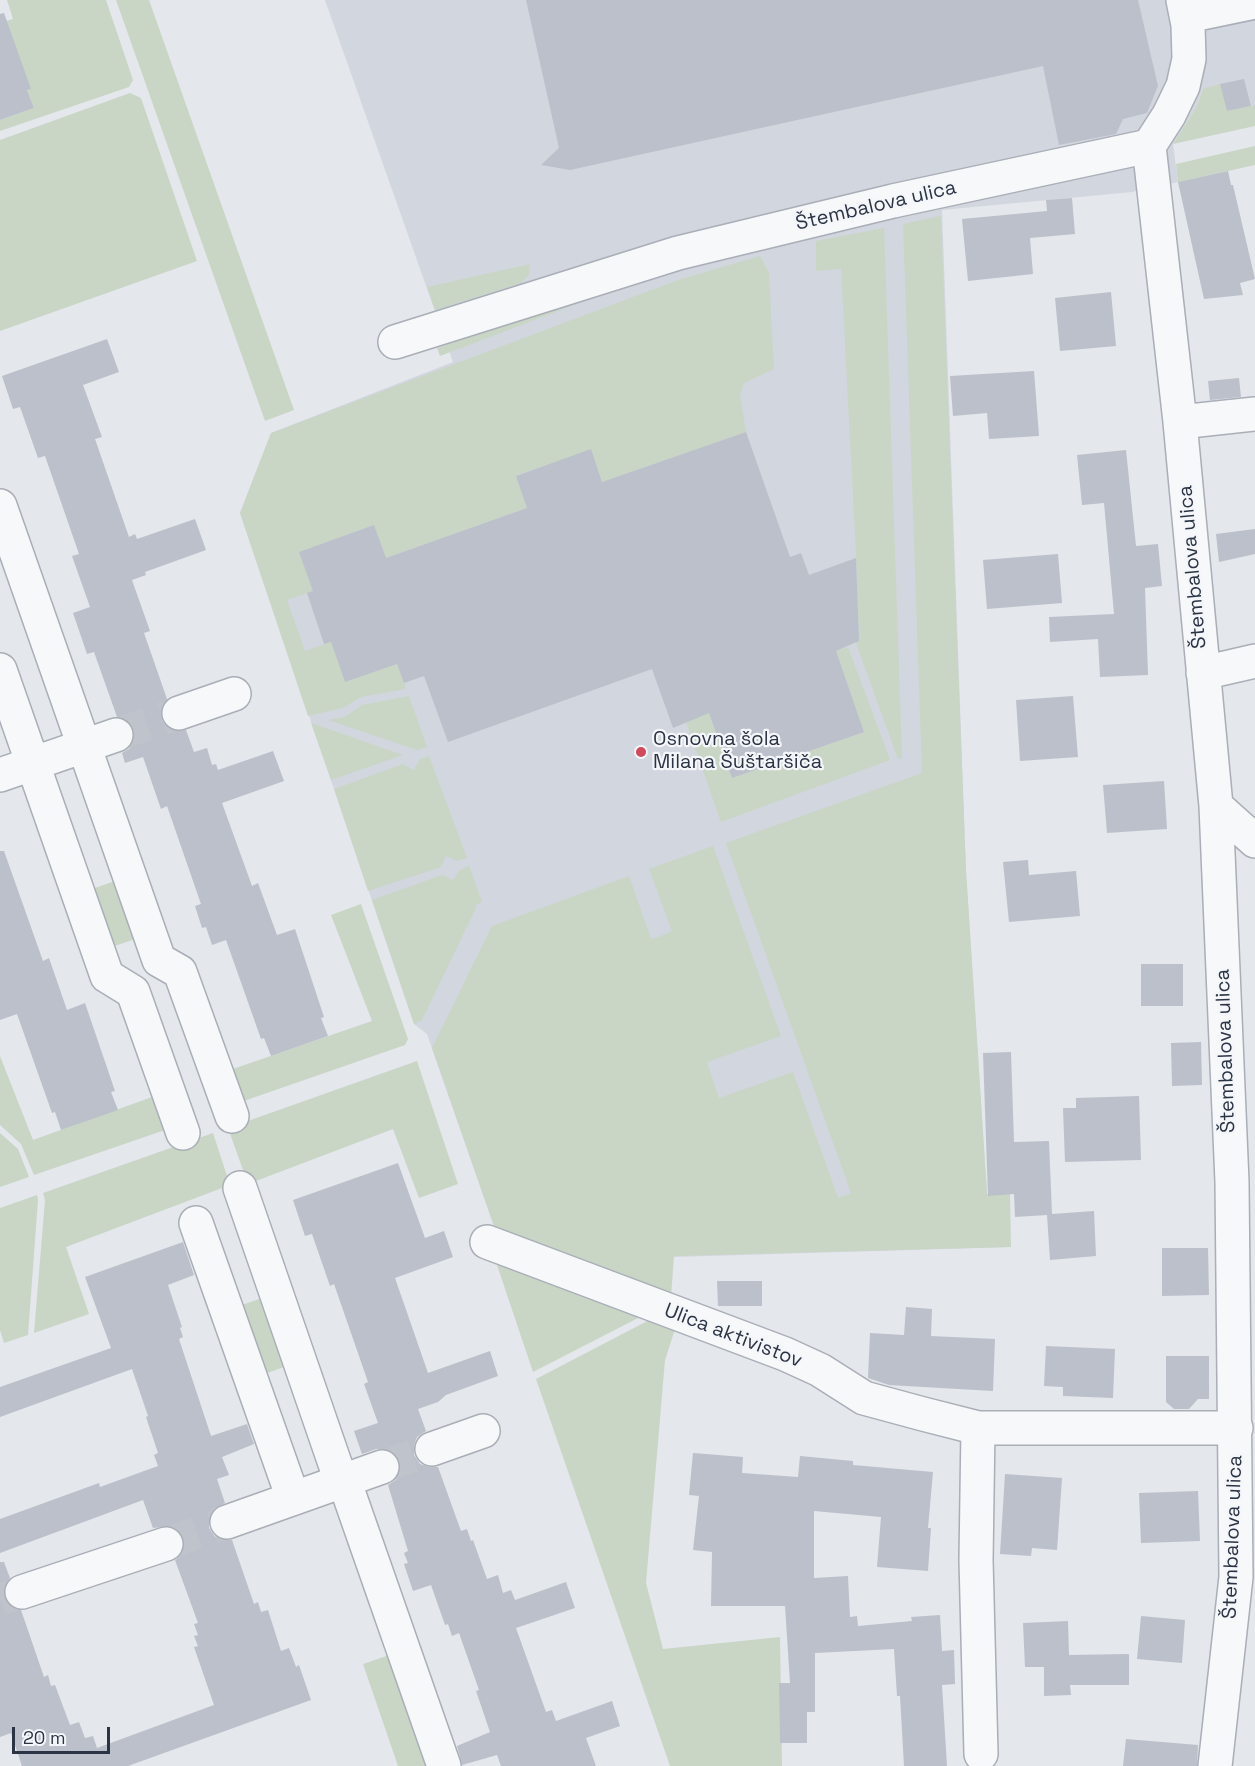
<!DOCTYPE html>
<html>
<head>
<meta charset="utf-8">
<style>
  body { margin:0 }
  #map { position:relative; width:1255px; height:1766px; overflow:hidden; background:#e4e7ec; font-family:"Space Grotesk",sans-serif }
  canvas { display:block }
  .scale { position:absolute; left:12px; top:1727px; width:98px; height:27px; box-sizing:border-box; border:3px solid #2b3445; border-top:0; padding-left:8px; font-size:18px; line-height:21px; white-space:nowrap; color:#2b3445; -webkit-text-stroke:4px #f4f6f9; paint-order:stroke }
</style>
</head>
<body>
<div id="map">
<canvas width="1255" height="1766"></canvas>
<div class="scale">20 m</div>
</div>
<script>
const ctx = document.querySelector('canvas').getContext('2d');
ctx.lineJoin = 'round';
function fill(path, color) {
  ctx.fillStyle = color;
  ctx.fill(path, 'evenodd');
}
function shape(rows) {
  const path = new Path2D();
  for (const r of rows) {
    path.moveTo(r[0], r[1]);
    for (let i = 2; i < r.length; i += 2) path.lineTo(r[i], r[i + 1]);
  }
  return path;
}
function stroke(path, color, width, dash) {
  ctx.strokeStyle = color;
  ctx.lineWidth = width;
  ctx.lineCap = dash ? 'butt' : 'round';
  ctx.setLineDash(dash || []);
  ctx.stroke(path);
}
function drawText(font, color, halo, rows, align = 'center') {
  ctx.font = font + ' "Space Grotesk",sans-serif';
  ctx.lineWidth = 4.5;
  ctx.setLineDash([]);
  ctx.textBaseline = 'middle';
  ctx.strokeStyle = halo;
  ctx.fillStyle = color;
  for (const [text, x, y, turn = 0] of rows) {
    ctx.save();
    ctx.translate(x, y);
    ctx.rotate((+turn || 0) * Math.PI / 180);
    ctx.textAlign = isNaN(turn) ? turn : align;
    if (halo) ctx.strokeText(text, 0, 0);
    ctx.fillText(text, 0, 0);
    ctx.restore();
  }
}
const built = shape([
  [325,0,1255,0,1255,105,1227,111,1203,89,1197,106,1173,144,1178,182,1132,192,942,210,966,871,987,1194,1011,1247,673,1257,496,1232,427,1034,414,1024,240,513,271,433,453,362]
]);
const green = shape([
  [7,0,106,0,133,80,129,87,0,131,0,120,34,108,27,90,30,89,6,21,13,19],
  [116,0,149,0,294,410,265,421],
  [1220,84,1227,111,1255,105,1255,126,1173,144,1197,106,1203,89],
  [130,93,141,98,197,261,0,331,0,140],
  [1255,146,1255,165,1178,182,1176,164],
  [941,216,966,871,987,1194,1010,1194,1011,1247,674,1256,671,1297,496,1232,432,1048,492,926,629,876,651,939,661,936,672,931,649,869,713,846,781,1036,707,1062,719,1098,793,1072,838,1198,851,1193,726,843,922,773,903,224],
  [884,228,902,758,898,759,856,643,859,641,856,554,841,269,816,271,816,241],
  [760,256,769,273,774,369,744,383,740,395,746,432,602,482,591,450,517,475,527,508,386,558,374,525,300,552,313,591,287,600,305,651,331,642,345,682,397,664,406,689,361,697,343,708,308,716,240,513,271,433,678,280],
  [697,258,440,356,437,348,633,277],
  [530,264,529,275,521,283,435,310,427,287],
  [848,647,890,760,721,822,680,705,703,697,732,778,864,732,836,651],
  [409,696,427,747,417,750,328,720,345,717,362,705],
  [311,723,403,755,331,780],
  [429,756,467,858,457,861,446,856,441,867,368,891,334,789,403,764,414,770,420,759],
  [469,866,482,902,475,905,476,908,422,1020,414,1024,372,900,442,875,453,880,460,870],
  [121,879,141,937,109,948,89,890],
  [361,904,408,1039,405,1045,241,1102,230,1070,372,1021,331,915],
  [134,1043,168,1129,34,1175,21,1144,0,1125,0,1056,33,1140,152,1097],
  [417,1061,458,1184,419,1198,393,1129,248,1184,228,1128],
  [0,1133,18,1149,29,1177,0,1187],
  [213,1133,230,1185,66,1247,89,1314,34,1333,45,1200,43,1193],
  [37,1195,38,1200,28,1335,4,1343,0,1330,0,1208],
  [515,1259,642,1316,533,1372,497,1265],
  [268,1296,292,1364,262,1375,236,1307],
  [657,1316,678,1320,665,1360,646,1583,663,1649,780,1637,782,1766,670,1766,536,1379],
  [395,1653,432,1764,426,1766,398,1766,363,1664]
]);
const building = shape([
  [526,0,1138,0,1158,86,1147,113,1123,119,1116,134,1059,145,1043,66,570,170,541,165,559,148],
  [4,13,31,89,27,90,34,108,0,120,0,14],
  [1244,79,1251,106,1227,111,1220,84],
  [1228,171,1231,185,1233,185,1255,279,1240,283,1243,295,1204,299,1178,182],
  [1072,198,1075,234,1030,238,1033,274,968,281,962,219,1047,211,1046,200],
  [1111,292,1116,346,1060,351,1055,298],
  [107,339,119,372,83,385,102,437,95,439,129,537,135,534,137,539,195,519,206,550,145,572,146,575,132,580,150,631,144,633,167,699,161,709,162,720,166,727,175,731,186,730,194,752,207,748,212,765,216,764,218,770,273,751,284,781,222,803,252,886,258,883,277,935,295,929,324,1017,321,1018,328,1036,271,1056,264,1038,261,1039,226,940,212,945,206,927,202,928,195,906,201,904,167,806,161,809,143,757,125,763,122,753,130,748,134,739,133,728,128,721,117,717,94,652,87,654,73,613,90,607,72,556,79,554,45,456,38,458,20,407,13,409,2,376],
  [1034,371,1039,436,989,439,987,413,953,416,950,376],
  [1239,378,1241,397,1210,400,1208,381],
  [746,432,790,557,801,553,809,575,856,558,859,641,836,651,864,732,732,778,709,713,673,728,652,669,448,742,424,676,404,683,397,664,345,682,331,642,324,644,307,593,313,591,299,552,374,525,386,558,527,508,516,476,591,449,602,482],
  [1126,450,1136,546,1158,544,1162,586,1145,588,1148,675,1100,677,1098,639,1050,642,1049,617,1114,614,1104,503,1082,505,1077,455],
  [1255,529,1255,554,1219,562,1216,534],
  [1058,554,1062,603,987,609,983,560],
  [1073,696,1078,757,1020,761,1016,700],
  [1164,781,1167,829,1107,833,1103,785],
  [0,851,4,851,43,961,49,958,67,1010,85,1003,115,1091,111,1092,118,1110,61,1130,55,1112,52,1113,17,1014,0,1020],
  [1028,860,1029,875,1076,871,1080,916,1009,922,1003,862],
  [1141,964,1183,964,1183,1006,1141,1006],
  [1201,1042,1202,1085,1172,1086,1171,1043],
  [1011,1052,1014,1142,1049,1141,1052,1214,1094,1211,1096,1256,1050,1260,1047,1215,1015,1217,1014,1194,988,1196,983,1053],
  [1139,1096,1141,1160,1065,1162,1063,1108,1076,1108,1076,1098],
  [398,1163,425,1238,444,1231,453,1257,395,1278,428,1373,490,1351,498,1376,446,1395,438,1402,418,1409,426,1431,417,1437,414,1445,414,1455,420,1464,429,1467,438,1467,461,1531,467,1529,471,1541,473,1540,487,1579,498,1575,503,1593,511,1590,515,1600,566,1582,575,1608,516,1628,546,1712,552,1710,556,1721,612,1701,620,1726,586,1738,596,1766,501,1766,497,1755,462,1765,457,1746,490,1732,476,1691,479,1690,459,1633,452,1636,448,1624,445,1625,431,1585,413,1591,404,1564,408,1563,404,1553,408,1551,388,1485,397,1479,400,1471,400,1461,395,1453,386,1449,376,1449,362,1454,354,1431,378,1423,364,1384,368,1382,334,1284,330,1286,312,1234,305,1236,293,1200],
  [183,1242,194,1275,168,1285,182,1327,180,1328,183,1337,179,1339,211,1436,247,1424,254,1444,222,1457,229,1475,217,1479,225,1503,212,1510,209,1518,209,1528,215,1537,223,1540,232,1540,254,1604,258,1602,261,1612,268,1610,281,1651,289,1648,296,1667,299,1665,311,1700,128,1766,22,1766,11,1733,0,1737,0,1562,4,1562,10,1578,4,1588,4,1598,10,1606,21,1610,44,1677,48,1675,51,1686,55,1685,70,1725,79,1722,85,1738,93,1736,97,1748,214,1705,194,1647,198,1646,194,1636,198,1635,194,1624,198,1623,175,1560,180,1556,184,1548,184,1538,178,1530,170,1526,153,1528,143,1500,0,1553,0,1519,99,1483,100,1487,158,1466,154,1455,158,1453,146,1417,148,1416,132,1369,0,1417,0,1387,111,1348,85,1277],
  [1162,1248,1208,1248,1209,1295,1162,1296],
  [717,1281,762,1281,762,1306,718,1306],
  [906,1307,932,1309,931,1336,995,1339,993,1391,889,1385,868,1378,870,1333,904,1335],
  [1046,1346,1115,1349,1113,1398,1063,1396,1063,1387,1044,1386],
  [1166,1356,1209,1356,1209,1399,1198,1399,1189,1409,1174,1409,1166,1402],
  [693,1453,743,1457,742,1473,798,1477,800,1456,853,1461,853,1465,933,1472,928,1528,931,1528,928,1571,877,1567,881,1517,814,1511,814,1578,848,1576,850,1617,857,1616,858,1626,912,1621,911,1617,940,1615,942,1651,954,1650,955,1684,942,1685,947,1766,904,1766,900,1696,897,1696,894,1649,815,1653,815,1712,807,1712,807,1743,780,1743,779,1683,790,1683,785,1606,711,1606,712,1552,693,1550,699,1496,689,1495],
  [1005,1474,1062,1478,1057,1550,1032,1548,1031,1556,1000,1554],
  [1198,1491,1200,1541,1141,1543,1139,1493],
  [1141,1616,1185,1620,1182,1663,1137,1659],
  [1068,1621,1069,1655,1129,1654,1129,1685,1070,1685,1071,1695,1044,1696,1044,1667,1025,1667,1023,1623],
  [1126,1739,1198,1745,1197,1766,1123,1766]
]);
const minorTunnel = shape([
  [116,735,179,713],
  [382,1467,432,1449],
  [166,1544,227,1522],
  [0,1600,22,1592]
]);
const minor = shape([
  [1187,16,1255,2],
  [1149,146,1180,422,1216,806,1232,1182,1236,1577,1215,1766],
  [1149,146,1169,115,1183,86,1189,59,1188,25,1183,0],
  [395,342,678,253,893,201,1149,146],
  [1180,422,1255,414],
  [0,506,159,960,180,972,232,1116],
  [0,670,107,976,133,992,183,1133],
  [1203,673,1255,661],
  [179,713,234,694],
  [0,775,116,735],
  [1216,806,1255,841],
  [240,1188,341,1481],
  [196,1223,293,1498],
  [487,1242,785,1354,820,1370,864,1398,923,1414,978,1428,1236,1428],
  [978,1428,976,1560,981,1754],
  [432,1449,483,1431],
  [344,1480,444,1766],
  [227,1522,382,1467],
  [22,1592,166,1544]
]);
const markers = [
  [641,752,6,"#d1495b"]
];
const streetNames = [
  ["Štembalova ulica",876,206,-13],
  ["Štembalova ulica",1193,567,-95],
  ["Štembalova ulica",1226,1051,-92],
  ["Ulica aktivistov",733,1336,21],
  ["Štembalova ulica",1233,1537,-88]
];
const poiNames = [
  ["Osnovna šola",653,740],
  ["Milana Šuštaršiča",653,763]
];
fill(built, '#d2d6de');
fill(green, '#c9d6c5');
fill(building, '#bbc0ca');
stroke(minorTunnel, '#bfc3cb', 33, [33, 16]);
stroke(minor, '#a9aeb7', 36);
stroke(minor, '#f7f8fa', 33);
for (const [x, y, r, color] of markers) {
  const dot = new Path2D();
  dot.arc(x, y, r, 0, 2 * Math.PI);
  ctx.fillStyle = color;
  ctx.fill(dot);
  stroke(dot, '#f4f6f9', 2);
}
drawText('20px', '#2b3445', '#f4f6f9', streetNames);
drawText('20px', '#2b3445', '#f4f6f9', poiNames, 'left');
</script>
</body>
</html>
